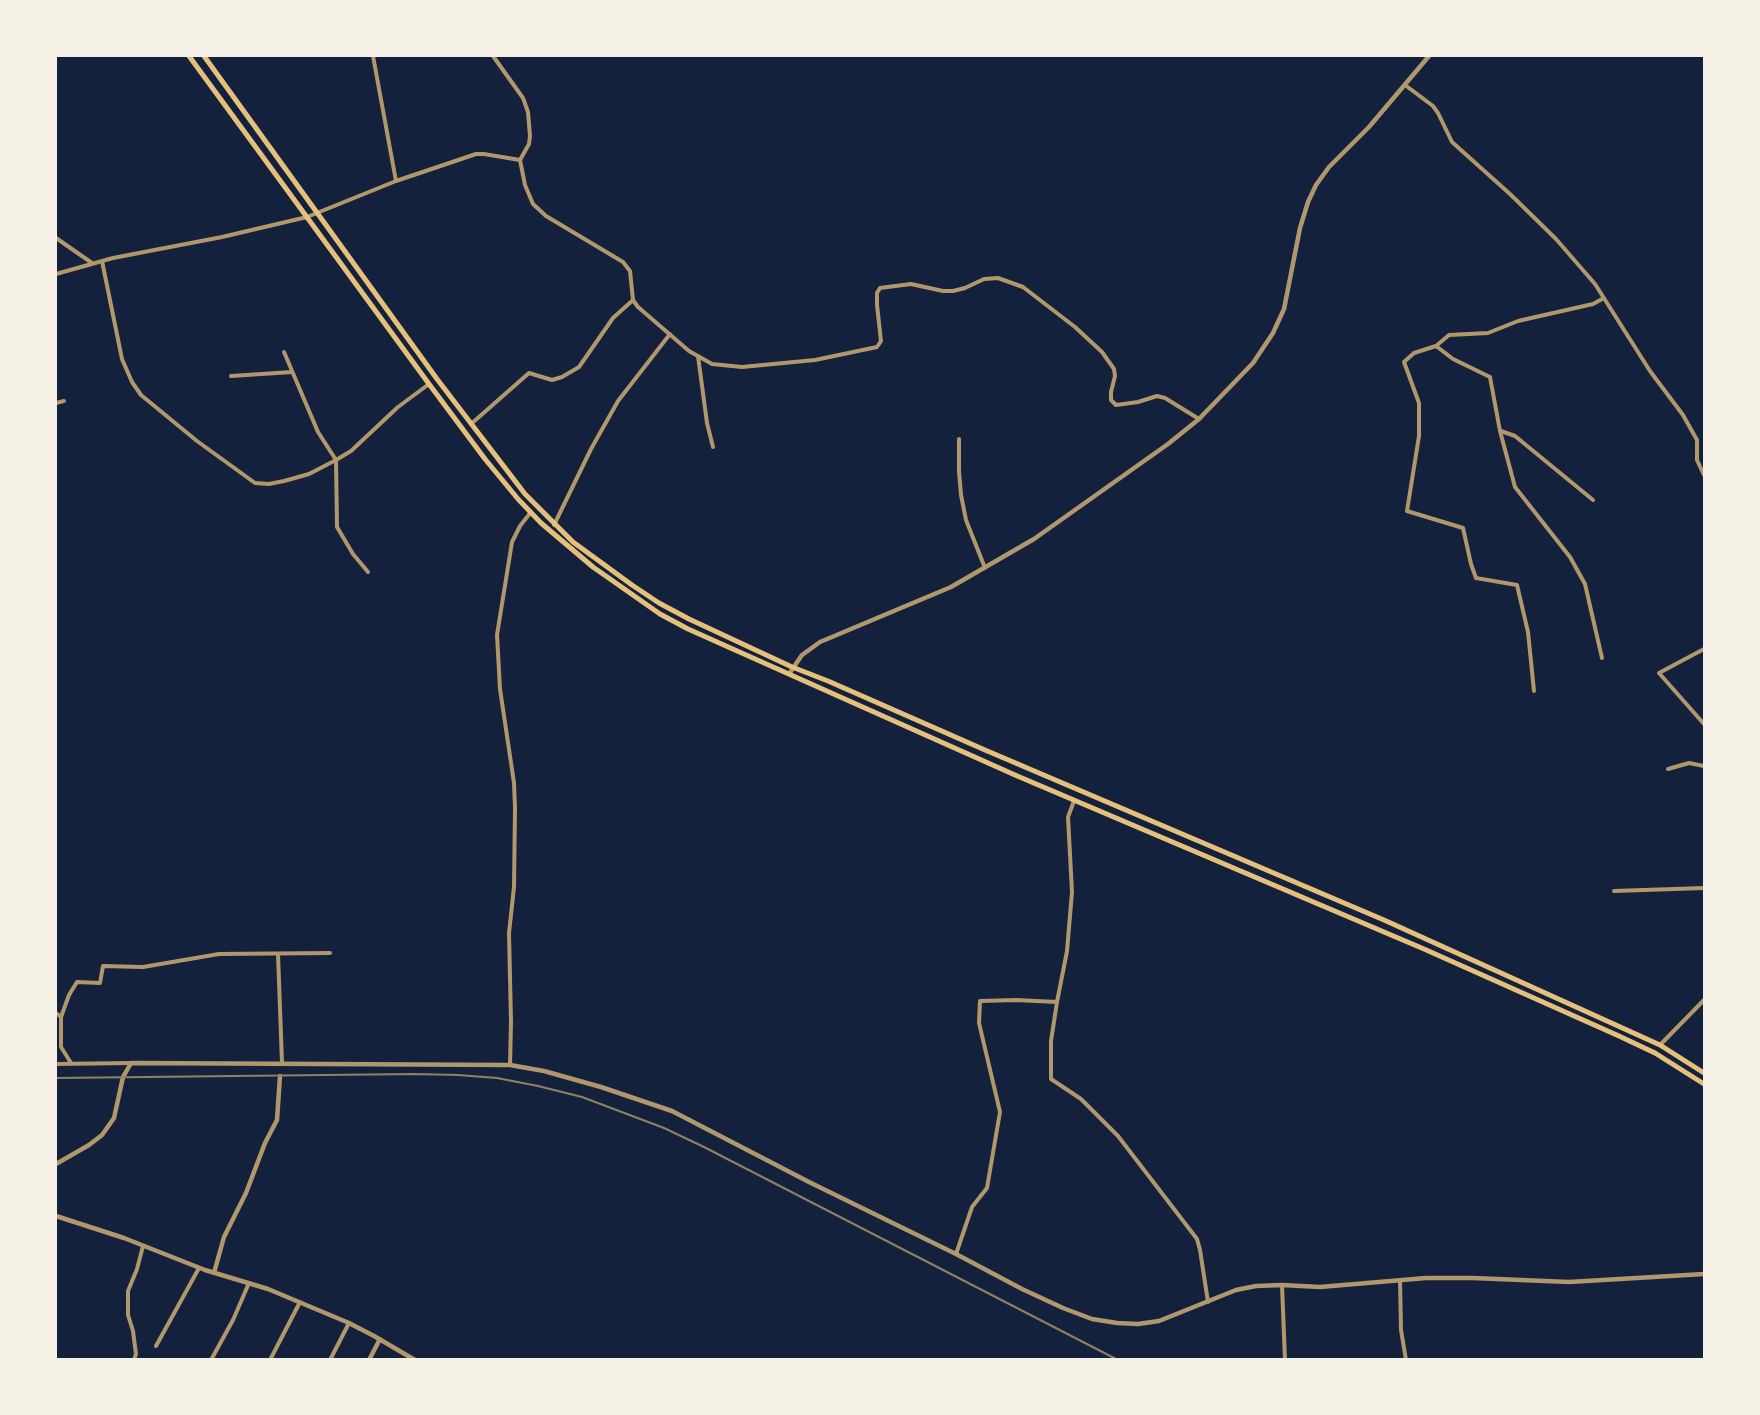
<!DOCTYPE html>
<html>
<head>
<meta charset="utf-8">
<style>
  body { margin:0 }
  #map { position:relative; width:1760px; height:1415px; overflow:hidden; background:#14213d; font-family:"Nunito Sans",sans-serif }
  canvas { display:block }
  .frame { position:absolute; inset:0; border:57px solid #f6f1e7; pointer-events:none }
</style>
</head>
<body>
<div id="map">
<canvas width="1760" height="1415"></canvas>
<div class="frame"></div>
</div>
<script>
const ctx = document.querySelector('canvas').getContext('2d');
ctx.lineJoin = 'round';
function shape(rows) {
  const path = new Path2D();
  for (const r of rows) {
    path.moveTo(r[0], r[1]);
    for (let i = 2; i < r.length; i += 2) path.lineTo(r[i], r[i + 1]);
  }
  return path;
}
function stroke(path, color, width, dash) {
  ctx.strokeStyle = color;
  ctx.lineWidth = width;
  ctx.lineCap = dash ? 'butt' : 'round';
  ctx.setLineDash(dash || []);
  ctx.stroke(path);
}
const minor = shape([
  [373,56,396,181],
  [493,56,523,98,528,112,530,136,529,144,520,160,525,185,533,204,546,216,623,262,630,271,633,300,638,307,689,351,712,364,742,367,815,360,877,347,881,341,877,305,877,293,880,288,911,284,943,291,953,291,965,288,984,279,998,278,1023,287,1075,327,1102,352,1114,369,1115,376,1111,392,1111,400,1116,405,1138,402,1157,396,1165,398,1199,419],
  [1405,85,1433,106,1438,113,1452,142,1510,194,1556,239,1595,284,1650,371,1683,415,1697,440,1697,460,1704,475],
  [56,238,92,263],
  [102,261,122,359,132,382,141,395,197,441,255,483,269,484,284,481,309,474,336,460,351,451,398,407,429,384],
  [56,274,113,258,222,237,307,217,396,181,476,154,484,154,520,160],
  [1436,346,1453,359,1490,377,1500,431,1515,487,1570,557,1585,584,1602,658],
  [284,352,318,432,336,460,337,527,353,554,368,572],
  [698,356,707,423,713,447],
  [231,376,292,372],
  [56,403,64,401],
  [471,424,529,373,552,380,562,377,579,367,613,318,633,300],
  [1501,431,1515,436,1593,500],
  [959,439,959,471,961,495,966,520,985,568],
  [554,525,591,449,618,401,670,334],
  [1704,649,1659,673,1704,724],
  [1534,691,1528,632,1517,585,1476,578,1471,564,1463,528,1407,511,1419,436,1419,403,1404,362,1414,353,1436,346,1449,335,1488,333,1518,321,1593,304,1604,298],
  [1668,769,1689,763,1704,766],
  [1614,891,1704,888],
  [278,954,282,1063],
  [1057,1002,1051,1041,1051,1079,1081,1099,1118,1136,1197,1239,1200,1250,1208,1302],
  [56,1013,61,1017,61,1047,71,1063],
  [61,1017,69,995,77,982,100,983,103,966,143,967,219,954,330,953],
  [1660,1045,1704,1000],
  [56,1064,131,1063],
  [510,1065,511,1022,509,933,514,887,515,808,514,783,500,689,497,635,512,542,520,526,531,512],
  [956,1254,972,1207,987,1188,1000,1112,979,1023,980,1001,1016,1000,1057,1002,1067,951,1072,892,1068,817,1074,801],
  [1400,1280,1401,1330,1406,1360],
  [1282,1285,1285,1360],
  [156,1346,199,1268],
  [134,1360,136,1354,133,1331,128,1315,128,1291,137,1269,143,1246],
  [211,1360,233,1320,249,1283],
  [270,1360,300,1302],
  [330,1360,349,1323]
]);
const tertiary = shape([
  [789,674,802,655,820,642,951,587,1034,539,1168,444,1199,419,1253,363,1273,333,1284,309,1300,228,1308,202,1316,185,1329,167,1369,127,1429,56],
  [56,1164,89,1145,102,1135,114,1118,123,1077,131,1063,510,1065,544,1071,601,1087,672,1111,809,1182,956,1254,1022,1289,1063,1308,1092,1319,1117,1323,1138,1324,1159,1321,1236,1290,1256,1286,1282,1285,1320,1287,1426,1278,1473,1278,1569,1282,1704,1274],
  [56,1216,124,1238,205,1270,268,1289,349,1323,374,1336,415,1360],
  [214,1273,224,1237,246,1193,265,1143,277,1120,280,1076],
  [369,1360,380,1339]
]);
const secondary = shape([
  [189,56,429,384,485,459,518,499,541,523,593,567,660,614,688,629,1015,775,1424,949,1619,1036,1655,1053,1704,1084],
  [204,56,437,379,525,494,573,542,632,585,659,603,689,619,792,667,828,681,985,750,1384,920,1660,1045,1704,1073]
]);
const rail = shape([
  [56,1078,414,1074,458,1075,497,1078,538,1086,582,1097,664,1128,704,1147,1118,1360]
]);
stroke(minor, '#b1986c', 4);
stroke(tertiary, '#b1986c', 4.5);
stroke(secondary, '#e5c07b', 5);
stroke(rail, '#918062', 2);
</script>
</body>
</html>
